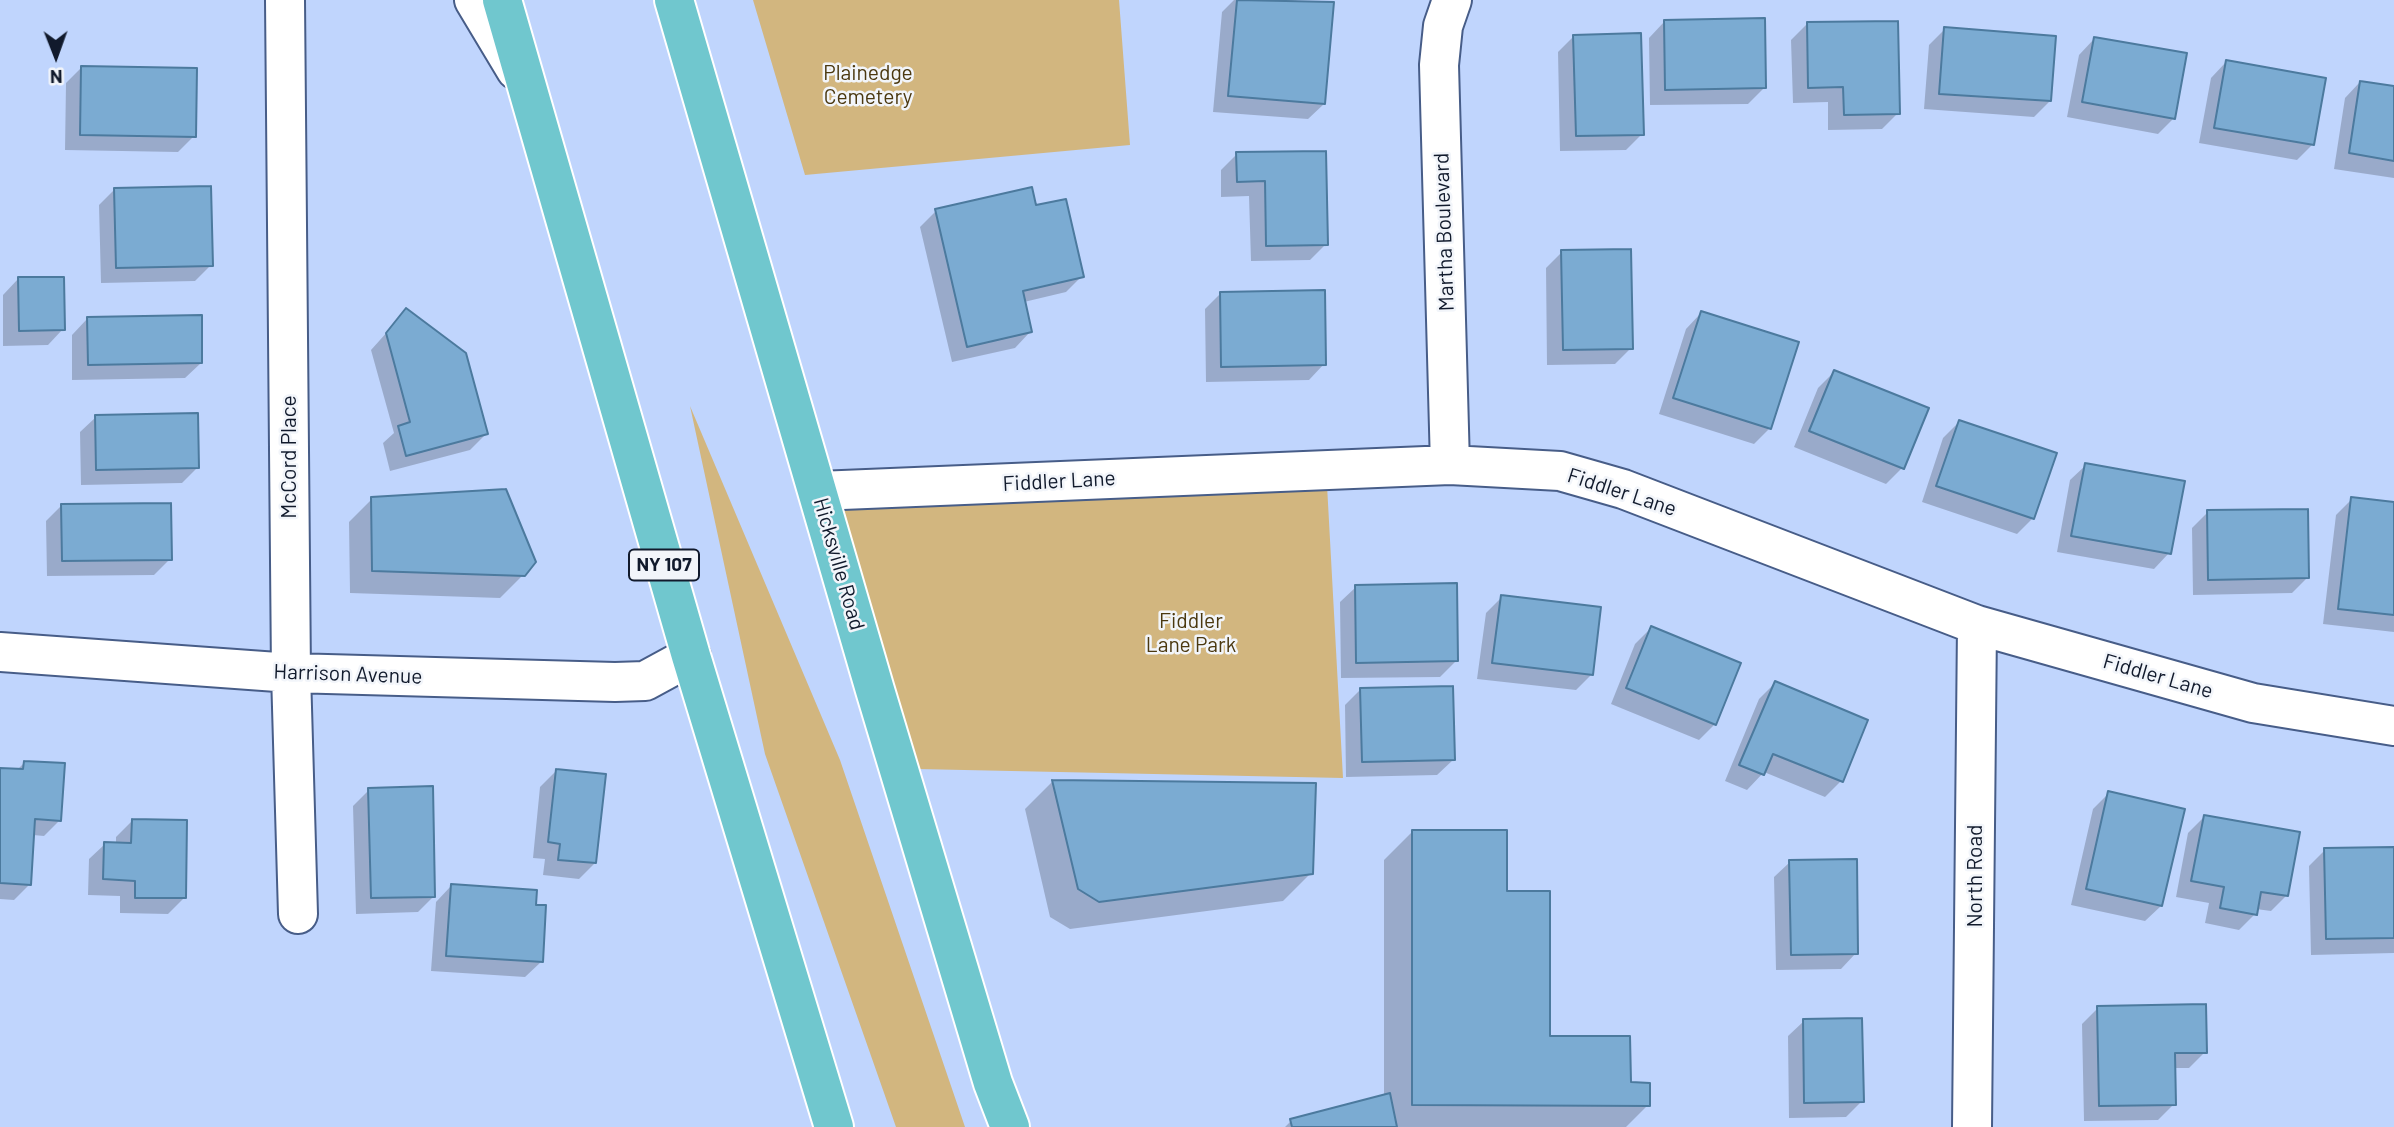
<!DOCTYPE html>
<html>
<head>
<meta charset="utf-8">
<style>
  body { margin:0 }
  #map { position:relative; width:2394px; height:1127px; overflow:hidden; background:#c0d5fd; font-family:Barlow,sans-serif }
  canvas { display:block }
  .north { position:absolute; left:21px; top:21px; width:70px; height:70px; -webkit-text-stroke:5px #f2f5fa; paint-order:stroke; rotate:179deg; font-size:19px; font-weight:700; line-height:28px; text-align:center; color:#111a2c }
  .north::after { content:''; display:block; margin:auto; width:24px; height:32px; background:#111a2c; clip-path:polygon(50% 0,100% 100%,50% 72%,0 100%) }
</style>
</head>
<body>
<div id="map">
<canvas width="2394" height="1127"></canvas>
<div class="north">N</div>
</div>
<script>
const ctx = document.querySelector('canvas').getContext('2d');
ctx.lineJoin = 'round';
function fill(path, color) {
  ctx.fillStyle = color;
  ctx.fill(path, 'evenodd');
}
function shape(rows) {
  const path = new Path2D();
  for (const r of rows) {
    path.moveTo(r[0], r[1]);
    for (let i = 2; i < r.length; i += 2) path.lineTo(r[i], r[i + 1]);
  }
  return path;
}
function stroke(path, color, width, dash) {
  ctx.strokeStyle = color;
  ctx.lineWidth = width;
  ctx.lineCap = dash ? 'butt' : 'round';
  ctx.setLineDash(dash || []);
  ctx.stroke(path);
}
function drawText(font, color, halo, rows, align = 'center') {
  ctx.font = font + ' Barlow,sans-serif';
  ctx.lineWidth = 5;
  ctx.setLineDash([]);
  ctx.textBaseline = 'middle';
  ctx.strokeStyle = halo;
  ctx.fillStyle = color;
  for (const [text, x, y, turn = 0] of rows) {
    ctx.save();
    ctx.translate(x, y);
    ctx.rotate((+turn || 0) * Math.PI / 180);
    ctx.textAlign = isNaN(turn) ? turn : align;
    if (halo) ctx.strokeText(text, 0, 0);
    ctx.fillText(text, 0, 0);
    ctx.restore();
  }
}
const green = shape([
  [753,0,1119,0,1130,145,805,175],
  [690,406,840,760,965,1127,896,1127,765,754],
  [1327,485,1343,778,917,769,837,509]
]);
const shadow = shape([
  [1234,0,1288,0,1332,4,1324,104,1308,119,1213,112,1222,12],
  [1664,22,1764,88,1748,104,1650,105,1649,38],
  [1807,24,1898,113,1882,129,1828,130,1828,102,1793,103,1791,40],
  [1945,29,2050,101,2034,117,1924,109,1929,45],
  [1574,36,1642,134,1626,150,1560,151,1558,52],
  [2094,39,2174,118,2158,134,2067,117,2079,55],
  [2226,62,2313,144,2297,160,2199,143,2211,78],
  [82,67,194,136,178,152,65,150,66,83],
  [2360,82,2394,88,2394,178,2334,169,2345,98],
  [1324,153,1326,244,1310,260,1251,261,1249,196,1221,197,1221,170,1237,154],
  [115,189,211,265,195,281,101,283,99,205],
  [1035,207,1082,276,1066,292,1024,302,1030,332,1015,348,952,362,920,227,936,211],
  [1562,252,1631,348,1615,364,1547,365,1546,268],
  [18,279,63,329,48,345,3,346,3,295],
  [1221,293,1324,364,1309,380,1206,382,1205,309],
  [406,311,486,434,470,450,390,471,383,443,394,433,371,350],
  [1701,313,1770,428,1754,444,1659,414,1686,329],
  [87,319,201,363,185,378,72,380,72,335],
  [1834,372,1902,468,1886,484,1794,447,1818,388],
  [96,417,198,467,182,483,81,485,80,432],
  [1959,422,2033,518,2017,534,1922,502,1943,438],
  [2086,465,2169,553,2154,569,2057,552,2070,480],
  [372,499,523,575,500,598,350,593,349,522],
  [2352,499,2394,504,2394,632,2323,624,2336,515],
  [62,505,170,559,154,575,47,576,46,521],
  [2208,512,2308,577,2292,593,2193,595,2192,528],
  [1356,587,1456,661,1440,677,1341,678,1340,602],
  [1502,597,1591,675,1576,690,1477,679,1486,613],
  [1651,628,1715,724,1699,740,1611,704,1635,644],
  [1775,683,1841,781,1825,797,1764,772,1747,790,1725,781,1759,699],
  [1361,689,1453,760,1437,775,1346,777,1345,705],
  [24,763,60,820,44,836,33,835,30,884,14,900,0,899,0,770,17,770],
  [556,771,595,863,579,879,543,875,545,859,533,858,540,787],
  [1053,781,1311,873,1283,901,1070,929,1050,917,1025,809],
  [369,790,434,896,418,912,356,914,353,806],
  [2109,793,2161,906,2145,921,2071,905,2093,809],
  [2204,817,2287,895,2271,911,2256,909,2255,914,2239,930,2205,923,2209,903,2176,897,2188,833],
  [132,821,184,898,168,914,120,913,120,896,88,895,89,859,105,844,116,844,116,837],
  [1413,831,1505,893,1548,1037,1629,1084,1648,1105,1626,1127,1285,1127,1291,1121,1384,1096,1384,860],
  [2394,849,2394,953,2311,955,2309,866,2325,850],
  [1790,862,1856,953,1841,969,1776,970,1774,877],
  [451,886,534,906,541,962,525,977,431,971,436,902],
  [2098,1008,2205,1052,2189,1068,2173,1068,2174,1104,2158,1120,2084,1121,2082,1024],
  [1804,1021,1862,1101,1846,1117,1789,1118,1788,1036]
]);
const building = shape([
  [1237,0,1334,2,1325,104,1228,96,1237,0],
  [1765,18,1766,88,1665,90,1664,20,1765,18],
  [1898,21,1900,114,1844,115,1843,87,1808,88,1807,22,1898,21],
  [1944,27,2056,36,2051,101,1939,94,1944,27],
  [1641,33,1644,135,1576,136,1573,35,1641,33],
  [2094,37,2187,53,2175,119,2082,102,2094,37],
  [2226,60,2326,78,2314,145,2214,128,2226,60],
  [81,66,197,68,196,137,80,135,81,66],
  [2360,81,2394,86,2394,161,2349,153,2360,81],
  [1326,151,1328,245,1266,246,1265,181,1237,182,1236,152,1326,151],
  [211,186,213,266,116,268,114,188,211,186],
  [1032,187,1036,205,1066,199,1084,277,1023,291,1032,332,967,347,935,209,1032,187],
  [1631,249,1633,349,1563,350,1561,250,1631,249],
  [18,277,64,277,65,330,19,331,18,277],
  [1325,290,1326,365,1221,367,1220,292,1325,290],
  [406,308,466,353,488,434,406,456,398,426,410,422,386,333,406,308],
  [1701,311,1799,342,1771,429,1673,398,1701,311],
  [202,315,202,363,88,365,87,317,202,315],
  [1834,370,1929,408,1904,469,1809,431,1834,370],
  [198,413,199,468,96,470,95,415,198,413],
  [1959,420,2057,453,2034,519,1936,486,1959,420],
  [2085,463,2185,481,2171,554,2071,536,2085,463],
  [506,489,536,562,525,576,372,571,371,497,506,489],
  [2351,497,2394,502,2394,615,2338,609,2351,497],
  [171,503,172,560,62,561,61,504,171,503],
  [2308,509,2309,578,2208,580,2207,510,2308,509],
  [1457,583,1458,661,1356,663,1355,585,1457,583],
  [1501,595,1601,607,1593,675,1492,663,1501,595],
  [1651,626,1741,663,1716,725,1626,688,1651,626],
  [1775,681,1868,720,1843,782,1773,754,1764,775,1739,765,1775,681],
  [1453,686,1455,760,1362,762,1360,688,1453,686],
  [24,761,65,763,61,821,35,819,31,885,0,883,0,768,23,769,24,761],
  [556,769,606,774,596,863,558,860,560,844,548,842,556,769],
  [1052,780,1316,783,1313,874,1099,902,1078,889,1052,780],
  [433,786,435,897,371,898,368,788,433,786],
  [2108,791,2185,809,2162,906,2086,889,2108,791],
  [2204,815,2300,832,2288,896,2261,892,2257,915,2220,908,2224,887,2191,881,2204,815],
  [132,819,187,820,186,898,135,898,135,881,103,879,104,842,131,843,132,819],
  [1412,830,1507,830,1507,891,1550,891,1550,1036,1630,1036,1631,1082,1650,1083,1650,1106,1412,1105,1412,830],
  [2394,847,2394,938,2326,939,2324,848,2394,847],
  [1857,859,1858,954,1791,955,1789,860,1857,859],
  [451,884,537,890,536,905,546,905,543,962,446,956,451,884],
  [2206,1004,2207,1053,2175,1053,2176,1105,2099,1106,2097,1006,2206,1004],
  [1862,1018,1864,1102,1804,1103,1803,1019,1862,1018],
  [1390,1093,1397,1127,1292,1127,1290,1119,1390,1093]
]);
const minor = shape([
  [285,0,291,673,298,914],
  [1450,465,1439,65,1443,26,1452,0],
  [818,491,1450,465,1560,471,1623,489,1977,625,2253,703,2394,726],
  [0,652,291,673,615,682,645,681,691,656],
  [1972,1127,1977,625]
]);
const secondary = shape([
  [474,0,516,70]
]);
const primary = shape([
  [502,0,691,656,834,1127],
  [674,0,875,690,993,1083,1010,1127]
]);
const shields = [
  [664,565,70]
];
const shieldNames = [
  ["NY 107",664,565]
];
const parkNames = [
  ["Plainedge",868,73],
  ["Cemetery",868,97],
  ["Fiddler",1191,621],
  ["Lane Park",1191,645]
];
const streetNames = [
  ["Martha Boulevard",1444,232,-92],
  ["McCord Place",289,457,-90],
  ["Fiddler Lane",1059,481,-3],
  ["Fiddler Lane",1622,492,18],
  ["Hicksville Road",839,564,74],
  ["Harrison Avenue",348,674,2],
  ["Fiddler Lane",2158,676,16],
  ["North Road",1975,876,-90]
];
fill(green, '#d2b67f');
fill(shadow, '#0003');
fill(building, '#7babd2');
stroke(building, '#4c7a9e', 2);
stroke(minor, '#475d88', 42);
stroke(secondary, '#475d88', 42);
stroke(primary, '#fff', 42);
stroke(minor, '#fff', 38);
stroke(secondary, '#fff', 38);
stroke(primary, '#70c7ce', 38);
for (const [x, y, w] of shields) {
  const box = new Path2D();
  box.roundRect(x - w / 2, y - 15.5, w, 31, 5);
  ctx.fillStyle = '#f2f5fa';
  ctx.fill(box);
  stroke(box, '#111a2c', 2);
}
drawText('bold 19px', '#111a2c', null, shieldNames);
drawText('21px', '#4b380f', '#f2f5fa', parkNames);
drawText('21px', '#111a2c', '#f2f5fa', streetNames);
</script>
</body>
</html>
